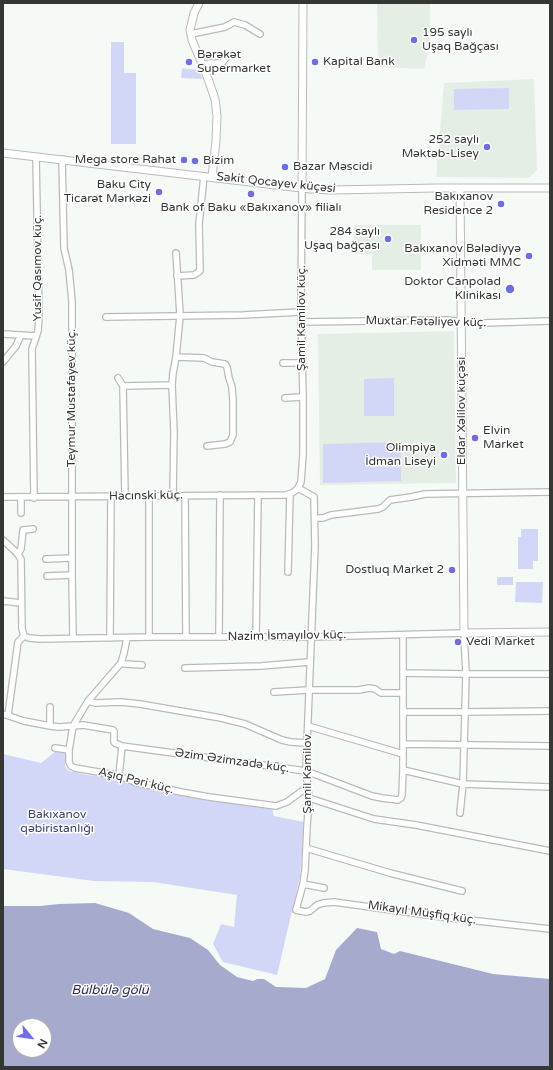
<!DOCTYPE html>
<html>
<head>
<meta charset="utf-8">
<style>
  body { margin:0 }
  #map { position:relative; width:553px; height:1070px; overflow:hidden; background:#f6faf6; font-family:"Varela Round",sans-serif }
  canvas { display:block }
  .frame { position:absolute; inset:0; border:4px solid #353735; pointer-events:none }
  .north { position:absolute; left:12px; top:1018px; width:40px; height:40px; box-sizing:border-box; background:#fff; border:1px solid #aeafae; border-radius:50%; rotate:119deg; font-size:11px; font-weight:700; line-height:16px; text-align:center; color:#353735 }
  .north::after { content:''; display:block; margin:auto; width:14px; height:18px; background:#6e6de7; clip-path:polygon(50% 0,100% 100%,50% 72%,0 100%) }
</style>
</head>
<body>
<div id="map">
<canvas width="553" height="1070"></canvas>
<div class="frame"></div>
<div class="north">N</div>
</div>
<script>
const ctx = document.querySelector('canvas').getContext('2d');
ctx.lineJoin = 'round';
function fill(path, color) {
  ctx.fillStyle = color;
  ctx.fill(path, 'evenodd');
}
function shape(rows) {
  const path = new Path2D();
  for (const r of rows) {
    path.moveTo(r[0], r[1]);
    for (let i = 2; i < r.length; i += 2) path.lineTo(r[i], r[i + 1]);
  }
  return path;
}
function stroke(path, color, width, dash) {
  ctx.strokeStyle = color;
  ctx.lineWidth = width;
  ctx.lineCap = dash ? 'butt' : 'round';
  ctx.setLineDash(dash || []);
  ctx.stroke(path);
}
function drawText(font, color, halo, rows, align = 'center') {
  ctx.font = font + ' "Varela Round",sans-serif';
  ctx.lineWidth = 3;
  ctx.setLineDash([]);
  ctx.textBaseline = 'middle';
  ctx.strokeStyle = halo;
  ctx.fillStyle = color;
  for (const [text, x, y, turn = 0] of rows) {
    ctx.save();
    ctx.translate(x, y);
    ctx.rotate((+turn || 0) * Math.PI / 180);
    ctx.textAlign = isNaN(turn) ? turn : align;
    if (halo) ctx.strokeText(text, 0, 0);
    ctx.fillText(text, 0, 0);
    ctx.restore();
  }
}
const built = shape([
  [377,3,430,3,430,44,424,69,378,67],
  [534,79,537,170,529,178,436,177,444,83],
  [354,225,421,225,421,270,372,270,372,254,354,254],
  [454,331,456,483,320,485,318,334]
]);
const green = shape([
  [111,42,124,42,124,73,136,73,136,144,111,144],
  [182,68,198,70,203,79,181,78],
  [509,88,509,109,454,110,454,89],
  [394,378,394,416,364,416,364,379],
  [401,442,401,481,323,483,323,444],
  [521,529,538,529,538,561,533,561,533,569,518,569,518,537,521,537],
  [497,577,513,577,513,585,497,585],
  [516,582,543,582,542,603,515,602],
  [56,751,65,752,65,767,69,771,87,775,119,778,272,808,274,816,304,822,300,877,277,975,223,962,213,944,221,924,234,927,237,895,153,882,94,881,3,869,3,754,41,763]
]);
const water = shape([
  [95,903,129,913,153,929,190,938,208,950,220,965,237,977,253,981,257,979,264,979,276,987,306,988,325,979,336,950,357,928,377,932,381,949,394,954,400,951,493,974,550,979,550,1067,3,1067,3,906,40,906,59,904],
  [20,1026,44,1026,44,1050,20,1050]
]);
const minor = shape([
  [191,34,225,27,234,22,245,25,260,34],
  [203,65,210,63,222,63,227,57],
  [62,159,64,248,69,270,72,301,72,575,73,638],
  [177,276,194,275,200,271,199,224,204,176],
  [106,317,243,315,301,312],
  [302,322,447,320,472,323,484,323,550,321],
  [3,334,36,336],
  [176,357,204,358,212,362,225,364,227,367,229,378,232,387,233,401,233,435,230,442,225,444,207,446],
  [3,362,16,346,21,335],
  [283,363,302,363],
  [118,378,123,386],
  [285,398,303,397],
  [298,488,314,497,315,546,307,743,306,771,309,798,307,827,305,870,303,884,296,910,306,912,310,911,317,905,323,903,334,902,442,917,550,929],
  [125,496,123,386,172,385],
  [173,496,174,432,172,385,173,373,176,357,180,316,179,298,176,253],
  [185,496,186,637],
  [3,497,285,495,292,493,295,491,298,488,301,482,303,454,303,397,301,308,302,188],
  [21,498,21,513],
  [34,498,32,349,38,331,39,316,36,157],
  [315,518,323,518,331,515,378,509,383,507,390,500,411,497,425,494,550,492],
  [3,540,16,552,21,559,22,629,24,636],
  [18,554,21,549,23,530,33,529],
  [46,559,72,558],
  [288,572,290,494],
  [47,576,72,575],
  [3,601,21,603],
  [24,636,29,638,40,639,149,637,311,637,464,633,466,674,465,712,463,784,460,813],
  [149,637,149,496],
  [219,637,220,495],
  [256,637,258,495],
  [110,638,111,496],
  [121,663,125,664,142,665],
  [185,668,261,666,309,662],
  [403,673,466,674,550,674],
  [274,692,309,690,359,690,369,688,375,689,381,693,403,693],
  [88,701,95,703,121,702,140,704,221,718,245,724,282,740,291,742,307,743],
  [403,712,465,712,550,711],
  [3,714,24,721,50,726,59,727,73,726,69,750,69,762,71,766,75,768,116,775,135,782,181,792,209,797,276,806,287,802,302,791,308,789],
  [8,715,18,642,24,636],
  [50,726,50,707],
  [73,726,83,725,113,730,114,731,114,742,115,743,122,746,306,771,372,796,382,798,398,800,401,798,402,795,403,770,403,635],
  [73,726,88,701,121,663,124,653,127,638],
  [308,726,403,754],
  [404,744,550,746],
  [55,748,69,750],
  [403,770,463,784,550,787],
  [119,776,122,746],
  [309,798,374,819,416,825,550,851],
  [306,848,390,873,462,891],
  [303,884,324,888]
]);
const tertiary = shape([
  [199,3,194,13,190,30,192,40,207,76,215,99,217,116,216,141,212,177],
  [3,153,310,189,332,190,437,188,550,188],
  [302,188,303,3],
  [460,188,464,633,550,632]
]);
const markers = [
  [414,40,4,"#6e6de7"],
  [189,62,4,"#6e6de7"],
  [315,62,4,"#6e6de7"],
  [487,147,4,"#6e6de7"],
  [184,160,4,"#6e6de7"],
  [195,161,4,"#6e6de7"],
  [285,167,4,"#6e6de7"],
  [159,192,4,"#6e6de7"],
  [251,194,4,"#6e6de7"],
  [501,204,4,"#6e6de7"],
  [388,239,4,"#6e6de7"],
  [529,256,4,"#6e6de7"],
  [510,289,5,"#6e6de7"],
  [475,438,4,"#6e6de7"],
  [444,455,4,"#6e6de7"],
  [452,570,4,"#6e6de7"],
  [458,642,4,"#6e6de7"]
];
const poiNames = [
  ["195 saylı",422,33,"left"],
  ["Uşaq Bağçası",422,47,"left"],
  ["Bərəkət",197,55,"left"],
  ["Supermarket",197,69,"left"],
  ["Kapital Bank",323,62,"left"],
  ["252 saylı",479,140],
  ["Məktəb-Lisey",479,154],
  ["Mega store Rahat",176,160],
  ["Bizim",203,161,"left"],
  ["Bazar Məscidi",293,167,"left"],
  ["Baku City",151,185],
  ["Ticarət Mərkəzi",151,199],
  ["Bakıxanov",493,197],
  ["Residence 2",493,211],
  ["Bank of Baku «Bakıxanov» filialı",251,208,"center"],
  ["284 saylı",380,232],
  ["Uşaq bağçası",380,246],
  ["Bakıxanov Bələdiyyə",521,249],
  ["Xidməti MMC",521,263],
  ["Doktor Canpolad",501,282],
  ["Klinikası",501,296],
  ["Elvin",483,431,"left"],
  ["Market",483,445,"left"],
  ["Olimpiya",436,448],
  ["İdman Liseyi",436,462],
  ["Dostluq Market 2",444,570],
  ["Vedi Market",466,642,"left"]
];
const streetNames = [
  ["Sakit Qocayev küçəsi",276,183,6],
  ["Yusif Qasımov küç.",38,268,-90],
  ["Şamil Kamilov küç.",302,318,-90],
  ["Muxtar Fətəliyev küç.",426,322,1],
  ["Teymur Mustafayev küç.",72,398,-90],
  ["Eldar Xəlilov küçəsi",462,411,-90],
  ["Hacınski küç.",146,496,-1],
  ["Nazim İsmayılov küç.",287,636,-1],
  ["Əzim Əzimzadə küç.",232,761,8],
  ["Şamil Kamilov",308,774,-90],
  ["Aşıq Pəri küç.",136,781,14],
  ["Mikayıl Müşfiq küç.",422,913,8]
];
const parkNames = [
  ["Bakıxanov",57,815],
  ["qəbiristanlığı",57,829]
];
const waterNames = [
  ["Bülbülə gölü",110,991]
];
fill(built, '#e5eee5');
fill(green, '#d3d7f7');
fill(water, '#a6aacd');
stroke(minor, '#b8bbb8', 8);
stroke(tertiary, '#b8bbb8', 9);
stroke(minor, '#fff', 5.5);
stroke(tertiary, '#fff', 7);
for (const [x, y, r, color] of markers) {
  const dot = new Path2D();
  dot.arc(x, y, r, 0, 2 * Math.PI);
  ctx.fillStyle = color;
  ctx.fill(dot);
  stroke(dot, '#fff', 1.5);
}
drawText('12px', '#353735', '#fff', poiNames, 'right');
drawText('12px', '#353735', '#fff', streetNames);
drawText('12px', '#3d3f6f', '#fff', parkNames);
drawText('italic 13px', '#2a2b59', '#fff', waterNames);
</script>
</body>
</html>
